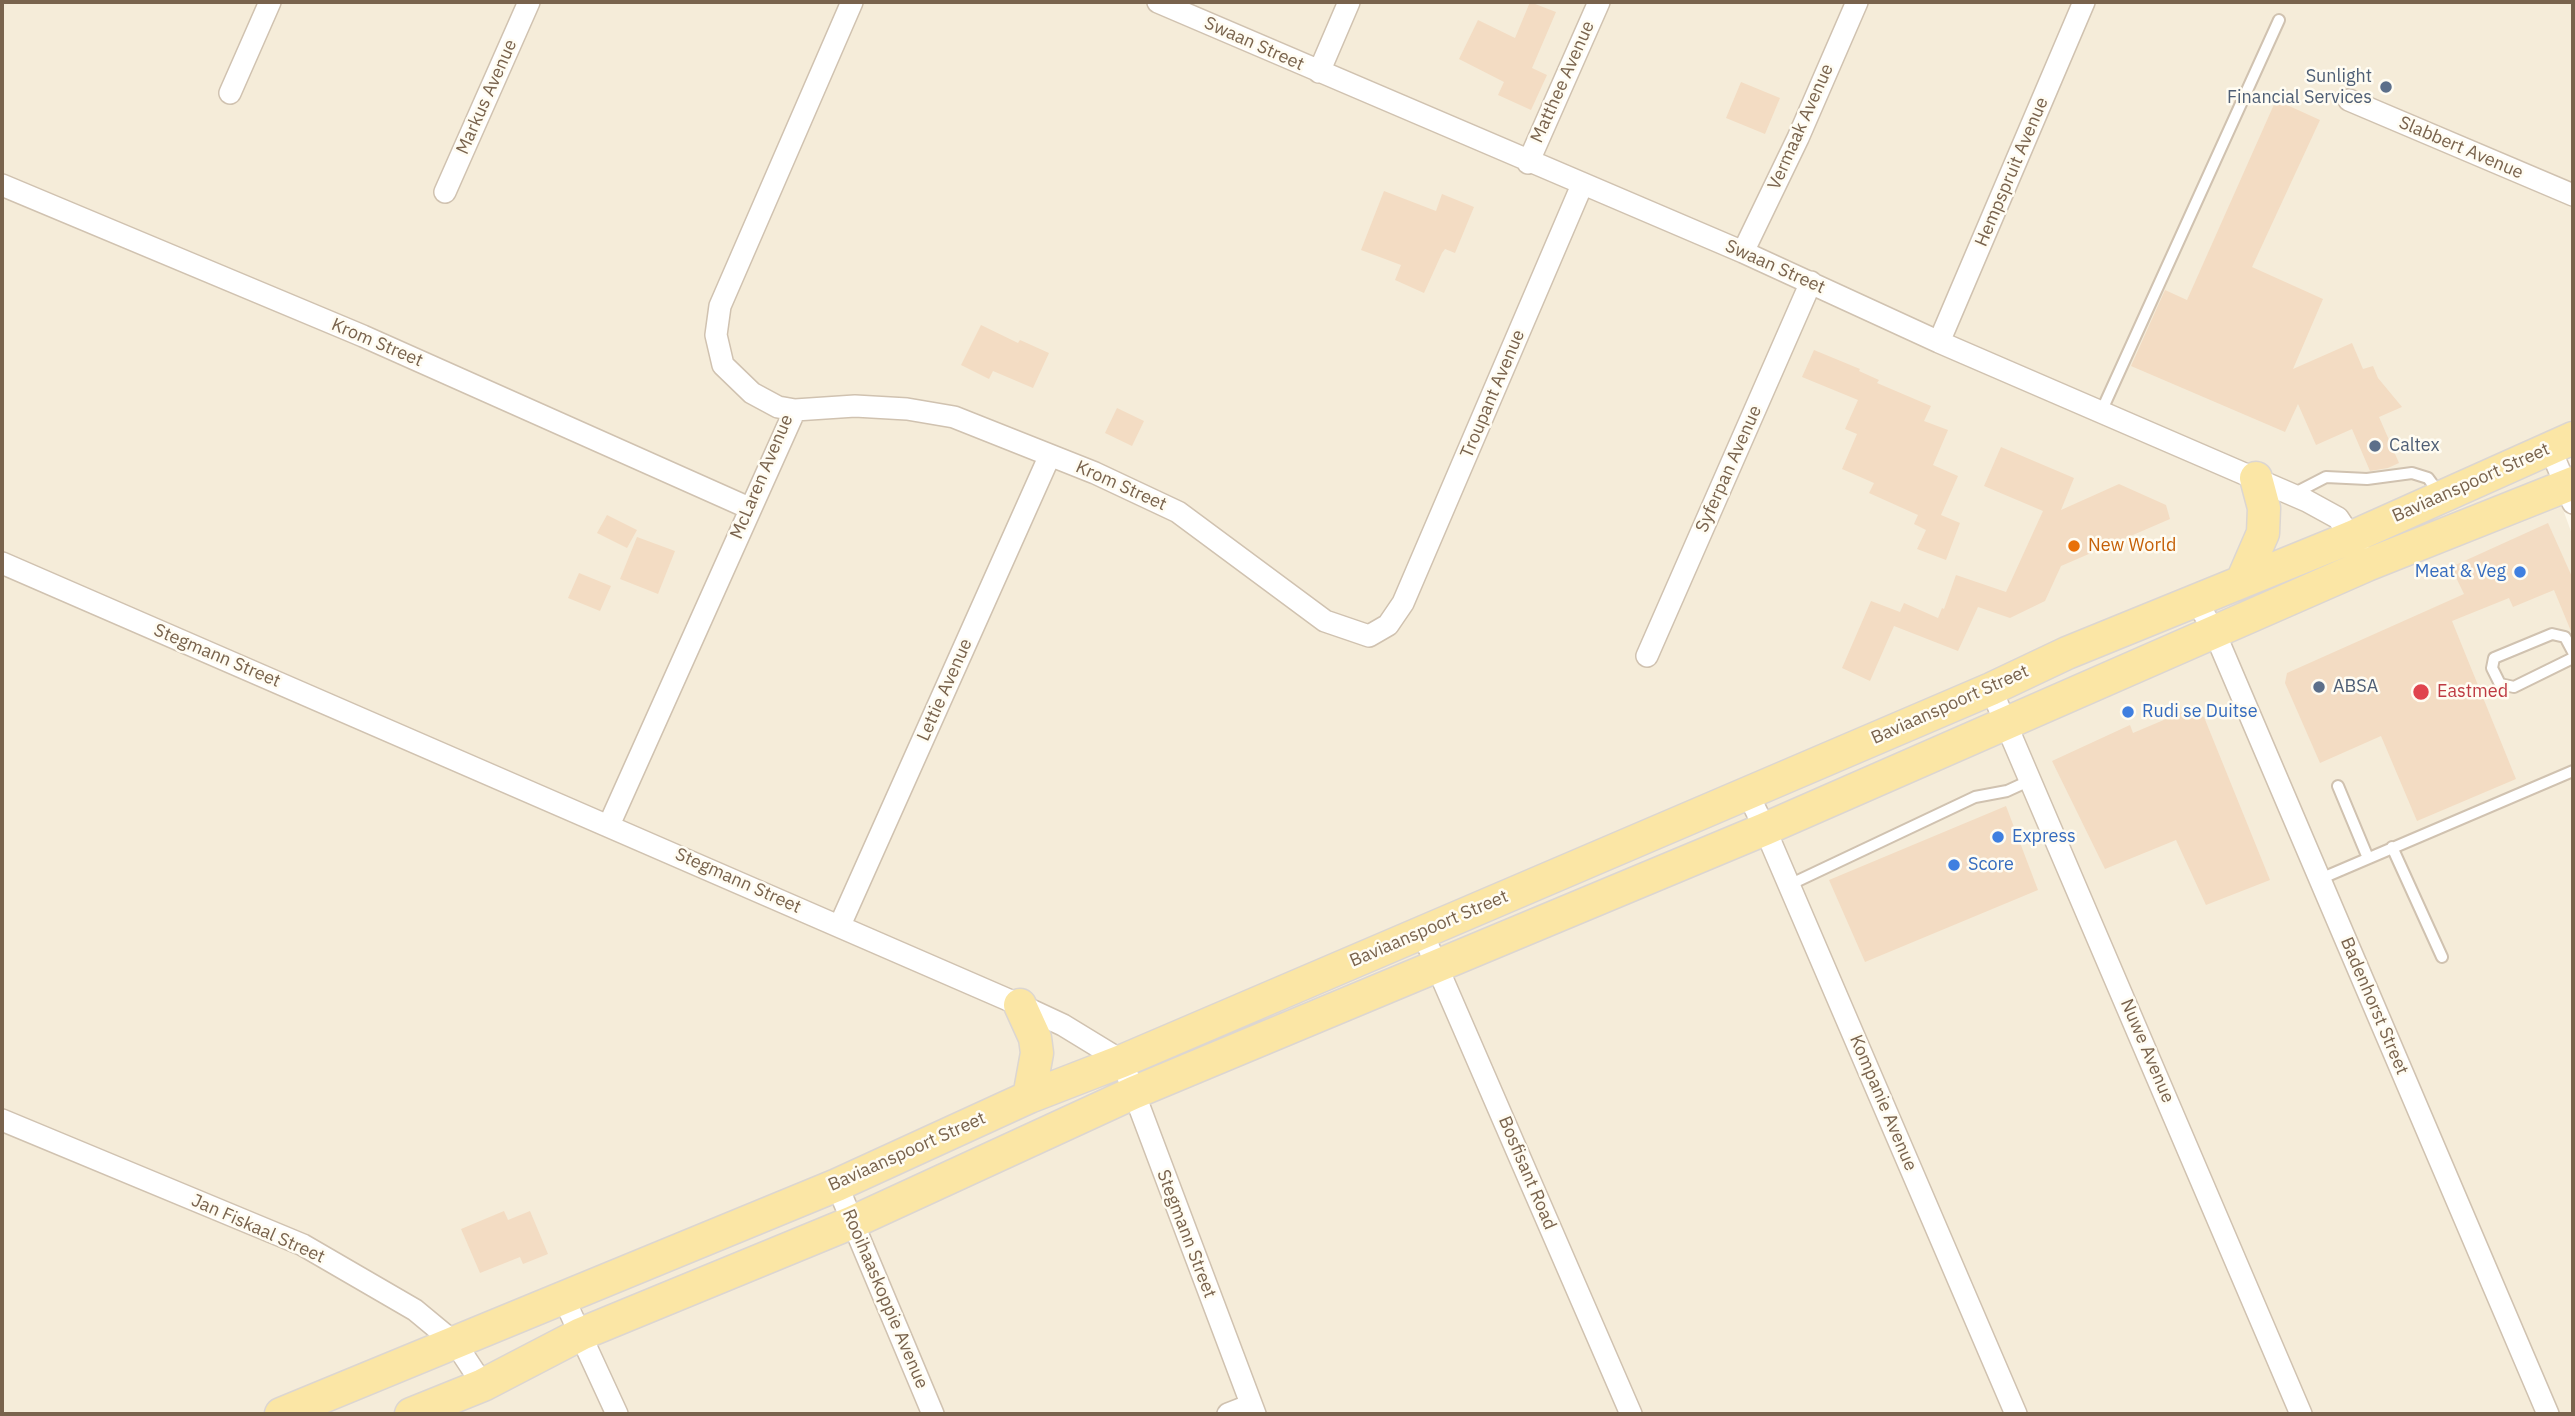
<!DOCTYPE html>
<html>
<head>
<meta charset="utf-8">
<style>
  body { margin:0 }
  #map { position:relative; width:2575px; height:1416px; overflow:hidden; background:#fdf8eb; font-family:"IBM Plex Sans",sans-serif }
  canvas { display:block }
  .frame { position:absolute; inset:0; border:4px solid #79634d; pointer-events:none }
</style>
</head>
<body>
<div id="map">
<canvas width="2575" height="1416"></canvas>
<div class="frame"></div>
</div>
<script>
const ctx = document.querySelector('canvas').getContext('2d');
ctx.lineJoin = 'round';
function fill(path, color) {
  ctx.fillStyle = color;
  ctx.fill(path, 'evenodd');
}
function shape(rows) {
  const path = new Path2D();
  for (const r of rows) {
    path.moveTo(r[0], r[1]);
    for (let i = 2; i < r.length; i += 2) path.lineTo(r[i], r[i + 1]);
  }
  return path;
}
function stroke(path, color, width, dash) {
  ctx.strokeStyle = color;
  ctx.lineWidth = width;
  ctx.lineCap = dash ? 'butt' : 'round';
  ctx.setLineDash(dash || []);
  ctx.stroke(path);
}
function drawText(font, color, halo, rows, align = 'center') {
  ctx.font = font + ' "IBM Plex Sans",sans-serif';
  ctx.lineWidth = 5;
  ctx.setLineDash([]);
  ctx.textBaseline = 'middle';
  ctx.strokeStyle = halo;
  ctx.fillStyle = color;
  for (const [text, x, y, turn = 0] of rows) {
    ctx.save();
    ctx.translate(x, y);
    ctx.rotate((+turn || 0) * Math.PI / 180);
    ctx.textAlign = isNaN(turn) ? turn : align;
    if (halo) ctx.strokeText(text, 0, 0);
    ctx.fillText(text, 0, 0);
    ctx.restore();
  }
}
const residential = shape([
  [2,2,2573,2,2573,446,2544,457,2573,537,2573,1414,2,1414]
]);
const building = shape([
  [1530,2,1556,12,1532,68,1547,75,1531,110,1498,95,1504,82,1459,59,1478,20,1515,38],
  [1741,82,1780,98,1765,134,1726,118],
  [2276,100,2320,120,2252,267,2323,299,2293,369,2352,343,2363,369,2373,366,2378,378,2402,407,2379,417,2399,463,2388,468,2370,471,2352,429,2316,445,2298,404,2285,432,2131,366,2165,290,2187,300],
  [1384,191,1436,211,1442,194,1474,207,1455,253,1445,249,1442,253,1424,293,1395,280,1401,265,1361,250],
  [981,325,1018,343,1020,340,1049,353,1033,388,993,371,989,379,961,365],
  [1814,350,1860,369,1859,371,1879,380,1877,383,1931,406,1924,421,1948,430,1933,465,1958,476,1941,515,1960,523,1946,560,1917,549,1926,530,1914,524,1918,515,1869,493,1874,483,1842,469,1857,434,1845,429,1858,400,1802,377],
  [1117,408,1144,421,1132,446,1105,433],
  [2001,447,2074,478,2061,510,2119,484,2166,505,2170,519,2061,566,2045,601,2010,618,1978,607,1958,651,1894,626,1870,681,1842,668,1871,601,1900,612,1904,603,1938,618,1942,608,1944,609,1956,575,2006,592,2043,511,1984,486],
  [607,515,637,530,627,548,597,533],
  [2548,523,2573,579,2573,636,2554,590,2513,607,2509,598,2452,621,2516,779,2417,821,2381,736,2320,763,2285,683,2287,673,2464,594,2451,567],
  [637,537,675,551,658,594,620,579],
  [579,573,611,586,600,611,568,598],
  [2185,711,2204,717,2270,880,2206,905,2176,840,2105,869,2052,761,2130,725,2133,733],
  [2006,806,2038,890,1865,962,1829,880],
  [504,1211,508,1220,530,1211,548,1254,523,1264,520,1257,480,1273,461,1229]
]);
const service = shape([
  [2101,412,2279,20],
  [2293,494,2326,477,2367,479,2412,473,2428,478,2439,493],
  [2573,652,2565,637,2552,634,2494,658,2492,668,2500,684,2514,687,2573,658],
  [2338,786,2368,858],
  [2392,847,2442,957],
  [2320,879,2573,771],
  [1789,885,1975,797,2007,791,2031,780]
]);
const minor = shape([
  [852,2,720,306,716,335,723,365,752,393,778,407,795,410,855,406,907,409,954,417,1095,473,1178,512,1325,621,1369,636,1388,625,1403,603,1582,185],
  [1158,2,1743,252,1939,342,2307,501,2338,518,2358,548],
  [1319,72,1349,2],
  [230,93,270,2],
  [2349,100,2573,195],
  [1528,163,1599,2],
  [2,185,363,336,749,508],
  [445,192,529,2],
  [1743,252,1798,138,1857,2],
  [1939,342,2084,2],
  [2550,448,2573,503],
  [2,563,1020,1005,1063,1025,1122,1061,1255,1414],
  [2195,599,2214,631,2548,1414],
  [1647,656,1811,282],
  [1991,689,2301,1414],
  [1747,792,1765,829,2016,1414],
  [609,825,795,410],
  [840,925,1050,455],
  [1422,932,1631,1414],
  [2,1120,303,1245,415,1310,456,1344,483,1385],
  [837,1185,933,1414],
  [564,1299,617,1414],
  [1228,1414,1251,1405]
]);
const primary = shape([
  [2243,579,2263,533,2264,508,2256,478],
  [1020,1005,1035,1038,1037,1053,1029,1097],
  [281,1414,837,1185,1029,1097,1122,1061,1991,689,2067,653,2352,537,2573,438],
  [411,1414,483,1385,581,1334,853,1222,1133,1093,1765,829,2367,565,2573,483]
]);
const markers = [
  [2386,87,7,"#5c6f8a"],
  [2375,446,7,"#5c6f8a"],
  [2074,546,7,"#e8710a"],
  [2520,572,7,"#3f7fe0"],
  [2319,687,7,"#5c6f8a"],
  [2421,692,9,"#e0444e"],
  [2128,712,7,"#3f7fe0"],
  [1998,837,7,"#3f7fe0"],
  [1954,865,7,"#3f7fe0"]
];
const streetNames = [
  ["Swaan Street",1254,44,24],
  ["Matthee Avenue",1563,82,-66],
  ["Markus Avenue",487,97,-66],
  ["Vermaak Avenue",1801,127,-66],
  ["Slabbert Avenue",2461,148,23],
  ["Hempspruit Avenue",2012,172,-67],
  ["Swaan Street",1775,267,24],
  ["Krom Street",377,343,23],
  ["Troupant Avenue",1493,394,-67],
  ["Syferpan Avenue",1729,469,-66],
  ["McLaren Avenue",762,477,-67],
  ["Baviaanspoort Street",2471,483,-24],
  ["Krom Street",1121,486,24],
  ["Stegmann Street",217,656,23],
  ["Lettie Avenue",945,690,-66],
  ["Baviaanspoort Street",1950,705,-24],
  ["Stegmann Street",738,881,24],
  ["Baviaanspoort Street",1429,929,-23],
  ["Badenhorst Street",2374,1006,67],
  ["Nuwe Avenue",2147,1051,67],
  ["Kompanie Avenue",1883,1103,67],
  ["Baviaanspoort Street",907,1152,-24],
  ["Bosfisant Road",1527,1173,67],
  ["Jan Fiskaal Street",258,1229,24],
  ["Stegmann Street",1186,1234,69],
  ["Rooihaaskoppie Avenue",885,1299,67]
];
const serviceNames = [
  ["Sunlight",2372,77,"right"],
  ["Financial Services",2372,98,"right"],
  ["Caltex",2389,446],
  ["ABSA",2333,687]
];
const foodNames = [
  ["New World",2088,546]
];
const shopNames = [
  ["Meat & Veg",2506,572,"right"],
  ["Rudi se Duitse",2142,712],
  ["Express",2012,837],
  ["Score",1968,865]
];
const healthNames = [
  ["Eastmed",2437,692]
];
fill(residential, '#f5ecd9');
fill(building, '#f3dcc3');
stroke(service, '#d0c2b0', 14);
stroke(minor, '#d0c2b0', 24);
stroke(primary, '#dcd6d1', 35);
stroke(service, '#fff', 10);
stroke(minor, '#fff', 21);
stroke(primary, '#fbe6a5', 32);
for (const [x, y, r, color] of markers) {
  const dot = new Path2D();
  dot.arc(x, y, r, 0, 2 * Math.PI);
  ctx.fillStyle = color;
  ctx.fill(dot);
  stroke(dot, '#fffcf2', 2.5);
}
drawText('18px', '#79634d', '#fffcf2', streetNames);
drawText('18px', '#4e5e75', '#fffcf2', serviceNames, 'left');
drawText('18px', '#c56008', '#fffcf2', foodNames, 'left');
drawText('18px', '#366cbe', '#fffcf2', shopNames, 'left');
drawText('18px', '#be3a42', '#fffcf2', healthNames, 'left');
</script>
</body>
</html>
